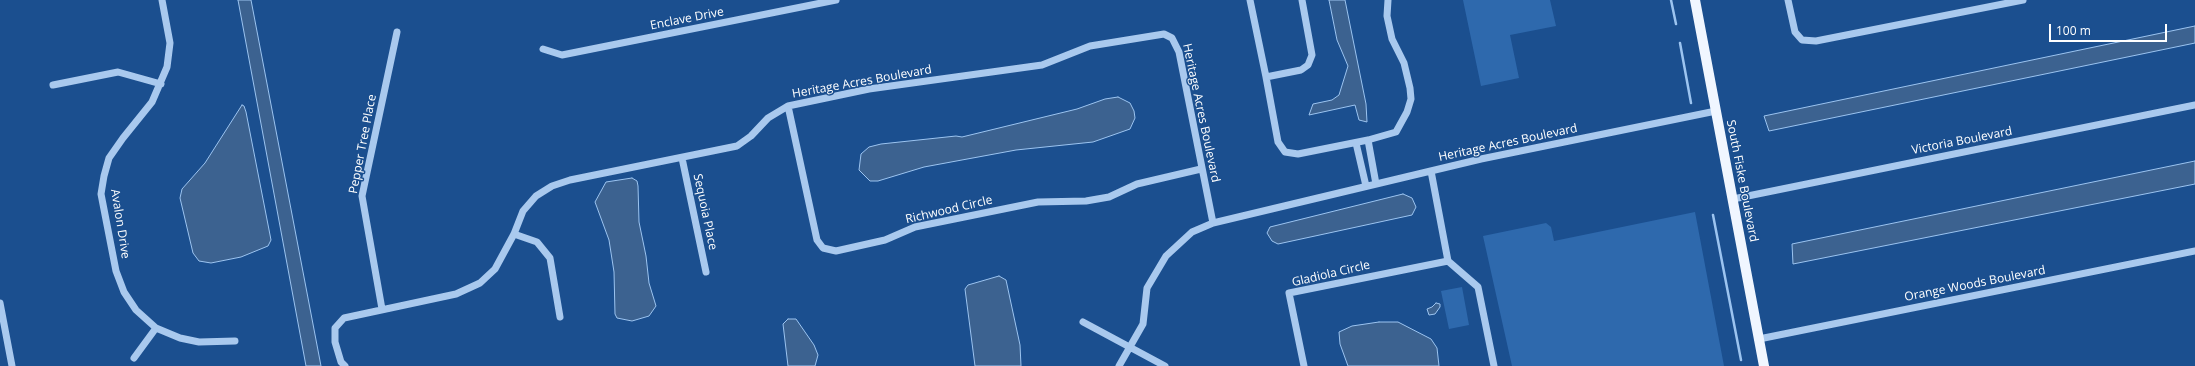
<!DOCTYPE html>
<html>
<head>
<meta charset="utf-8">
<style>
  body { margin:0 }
  #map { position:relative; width:2195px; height:366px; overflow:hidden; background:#1b4f8f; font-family:"Open Sans",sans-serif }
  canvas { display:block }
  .scale { position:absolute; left:2049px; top:24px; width:118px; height:18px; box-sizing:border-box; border:2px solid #fff; border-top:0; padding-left:5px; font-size:12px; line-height:14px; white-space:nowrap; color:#fff; -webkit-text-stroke:3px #1b4f8f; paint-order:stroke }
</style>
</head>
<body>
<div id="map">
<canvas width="2195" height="366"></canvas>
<div class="scale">100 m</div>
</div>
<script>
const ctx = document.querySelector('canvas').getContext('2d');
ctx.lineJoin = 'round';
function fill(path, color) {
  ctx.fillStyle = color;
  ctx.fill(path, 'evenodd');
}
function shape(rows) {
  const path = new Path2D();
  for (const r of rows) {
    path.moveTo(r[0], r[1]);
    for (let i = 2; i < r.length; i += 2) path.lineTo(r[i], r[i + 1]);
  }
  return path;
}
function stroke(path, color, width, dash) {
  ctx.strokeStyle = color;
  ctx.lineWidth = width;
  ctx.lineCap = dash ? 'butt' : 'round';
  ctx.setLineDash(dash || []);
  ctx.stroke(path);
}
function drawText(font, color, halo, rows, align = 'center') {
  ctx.font = font + ' "Open Sans",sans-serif';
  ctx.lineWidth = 3;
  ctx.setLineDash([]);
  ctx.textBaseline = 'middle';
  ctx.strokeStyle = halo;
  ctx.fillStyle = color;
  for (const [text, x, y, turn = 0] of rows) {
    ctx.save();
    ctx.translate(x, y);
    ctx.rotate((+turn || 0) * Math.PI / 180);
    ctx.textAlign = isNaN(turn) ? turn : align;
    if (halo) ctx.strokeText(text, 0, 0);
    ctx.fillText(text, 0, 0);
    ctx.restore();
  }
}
const green = shape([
  [1463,0,1550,0,1556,26,1510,35,1519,78,1481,86],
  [1695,212,1724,366,1512,366,1483,236,1546,223,1551,227,1554,241],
  [1462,287,1469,325,1449,329,1441,291]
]);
const water = shape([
  [238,0,251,0,321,366,306,366,238,0],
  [1329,0,1345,0,1366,104,1367,122,1359,120,1355,105,1309,115,1313,104,1332,100,1339,95,1348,66,1337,40,1329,0],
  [2195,26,2195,43,1769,131,1764,116,2195,26],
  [1118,97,1130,103,1134,111,1135,118,1130,129,1093,142,1016,150,924,167,878,181,870,181,859,170,861,154,869,147,881,144,956,136,962,137,1077,109,1105,99,1118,97],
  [242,105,244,106,246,112,271,240,268,246,241,257,211,263,199,261,193,253,180,198,182,189,205,163,242,105],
  [2195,161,2195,184,1793,264,1792,244,2195,161],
  [632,178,637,181,638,186,639,222,646,256,649,283,656,306,649,316,632,321,617,318,615,314,614,272,609,240,595,202,606,182,632,178],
  [1403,194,1412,198,1416,207,1412,215,1278,244,1272,241,1267,233,1270,227,1403,194],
  [999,276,1006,280,1020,345,1021,366,975,366,965,289,968,285,999,276],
  [1436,303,1440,304,1440,307,1435,314,1429,315,1427,309,1432,307,1436,303],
  [788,319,796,319,814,345,818,355,815,366,788,366,783,324,788,319],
  [1379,322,1398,322,1431,339,1437,348,1439,366,1348,366,1340,344,1339,332,1352,326,1379,322]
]);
const stream = shape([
  [1671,0,1676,24],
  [1680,43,1691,103],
  [1713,215,1741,360]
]);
const minor = shape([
  [162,0,170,43,167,67,152,102,123,138,109,158,104,176,101,194,116,271,124,292,136,310,156,328,180,338,199,342,235,341],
  [1250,0,1266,77,1301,70,1308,65,1312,55,1302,0],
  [1788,0,1795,32,1802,40,1816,41,2023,0],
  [543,49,562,55,836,0],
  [1266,77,1278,142,1285,152,1298,154,1368,140,1396,132,1407,112,1411,99,1410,88,1404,63,1392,39,1387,16,1388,0],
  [53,85,118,72,161,84],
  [788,106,817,240,823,248,836,251,885,240,915,227,1038,202,1086,201,1109,197,1137,184,1201,169],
  [1368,140,1376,184],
  [1356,143,1366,186],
  [682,158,706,272],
  [1431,171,1448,261,1478,287,1494,366],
  [1733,199,2195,105],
  [1213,223,1481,159,1716,111],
  [514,234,537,242,550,258,560,317],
  [0,303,12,366],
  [382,309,362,196,397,32],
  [1083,322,1165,366],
  [1759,339,2195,251],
  [134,358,156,328],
  [345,366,341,362,335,342,335,328,344,318,456,294,480,283,495,269,514,234,523,211,536,196,552,186,570,180,737,146,751,136,768,118,788,106,869,89,1042,65,1090,46,1164,34,1172,38,1179,52,1213,223,1192,232,1166,256,1147,288,1143,324,1119,366],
  [1304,366,1289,293,1448,261]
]);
const major = shape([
  [1695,0,1764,366]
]);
const streetNames = [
  ["Enclave Drive",687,19,-11],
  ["Heritage Acres Boulevard",862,82,-10],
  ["Heritage Acres Boulevard",1201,113,78],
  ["Victoria Boulevard",1962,141,-11],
  ["Heritage Acres Boulevard",1508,143,-12],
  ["Pepper Tree Place",363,144,-79],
  ["South Fiske Boulevard",1742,181,79],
  ["Richwood Circle",949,210,-13],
  ["Sequoia Place",705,212,78],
  ["Avalon Drive",120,224,81],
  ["Gladiola Circle",1331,274,-13],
  ["Orange Woods Boulevard",1975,284,-11]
];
fill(green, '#2e69ad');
fill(water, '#3c6290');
stroke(water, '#9cc4f0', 1);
stroke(stream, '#9cc4f0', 2.5);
stroke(minor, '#a9c9ee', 7);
stroke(major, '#f0f6ff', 10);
drawText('12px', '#fff', '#1b4f8f', streetNames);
</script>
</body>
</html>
